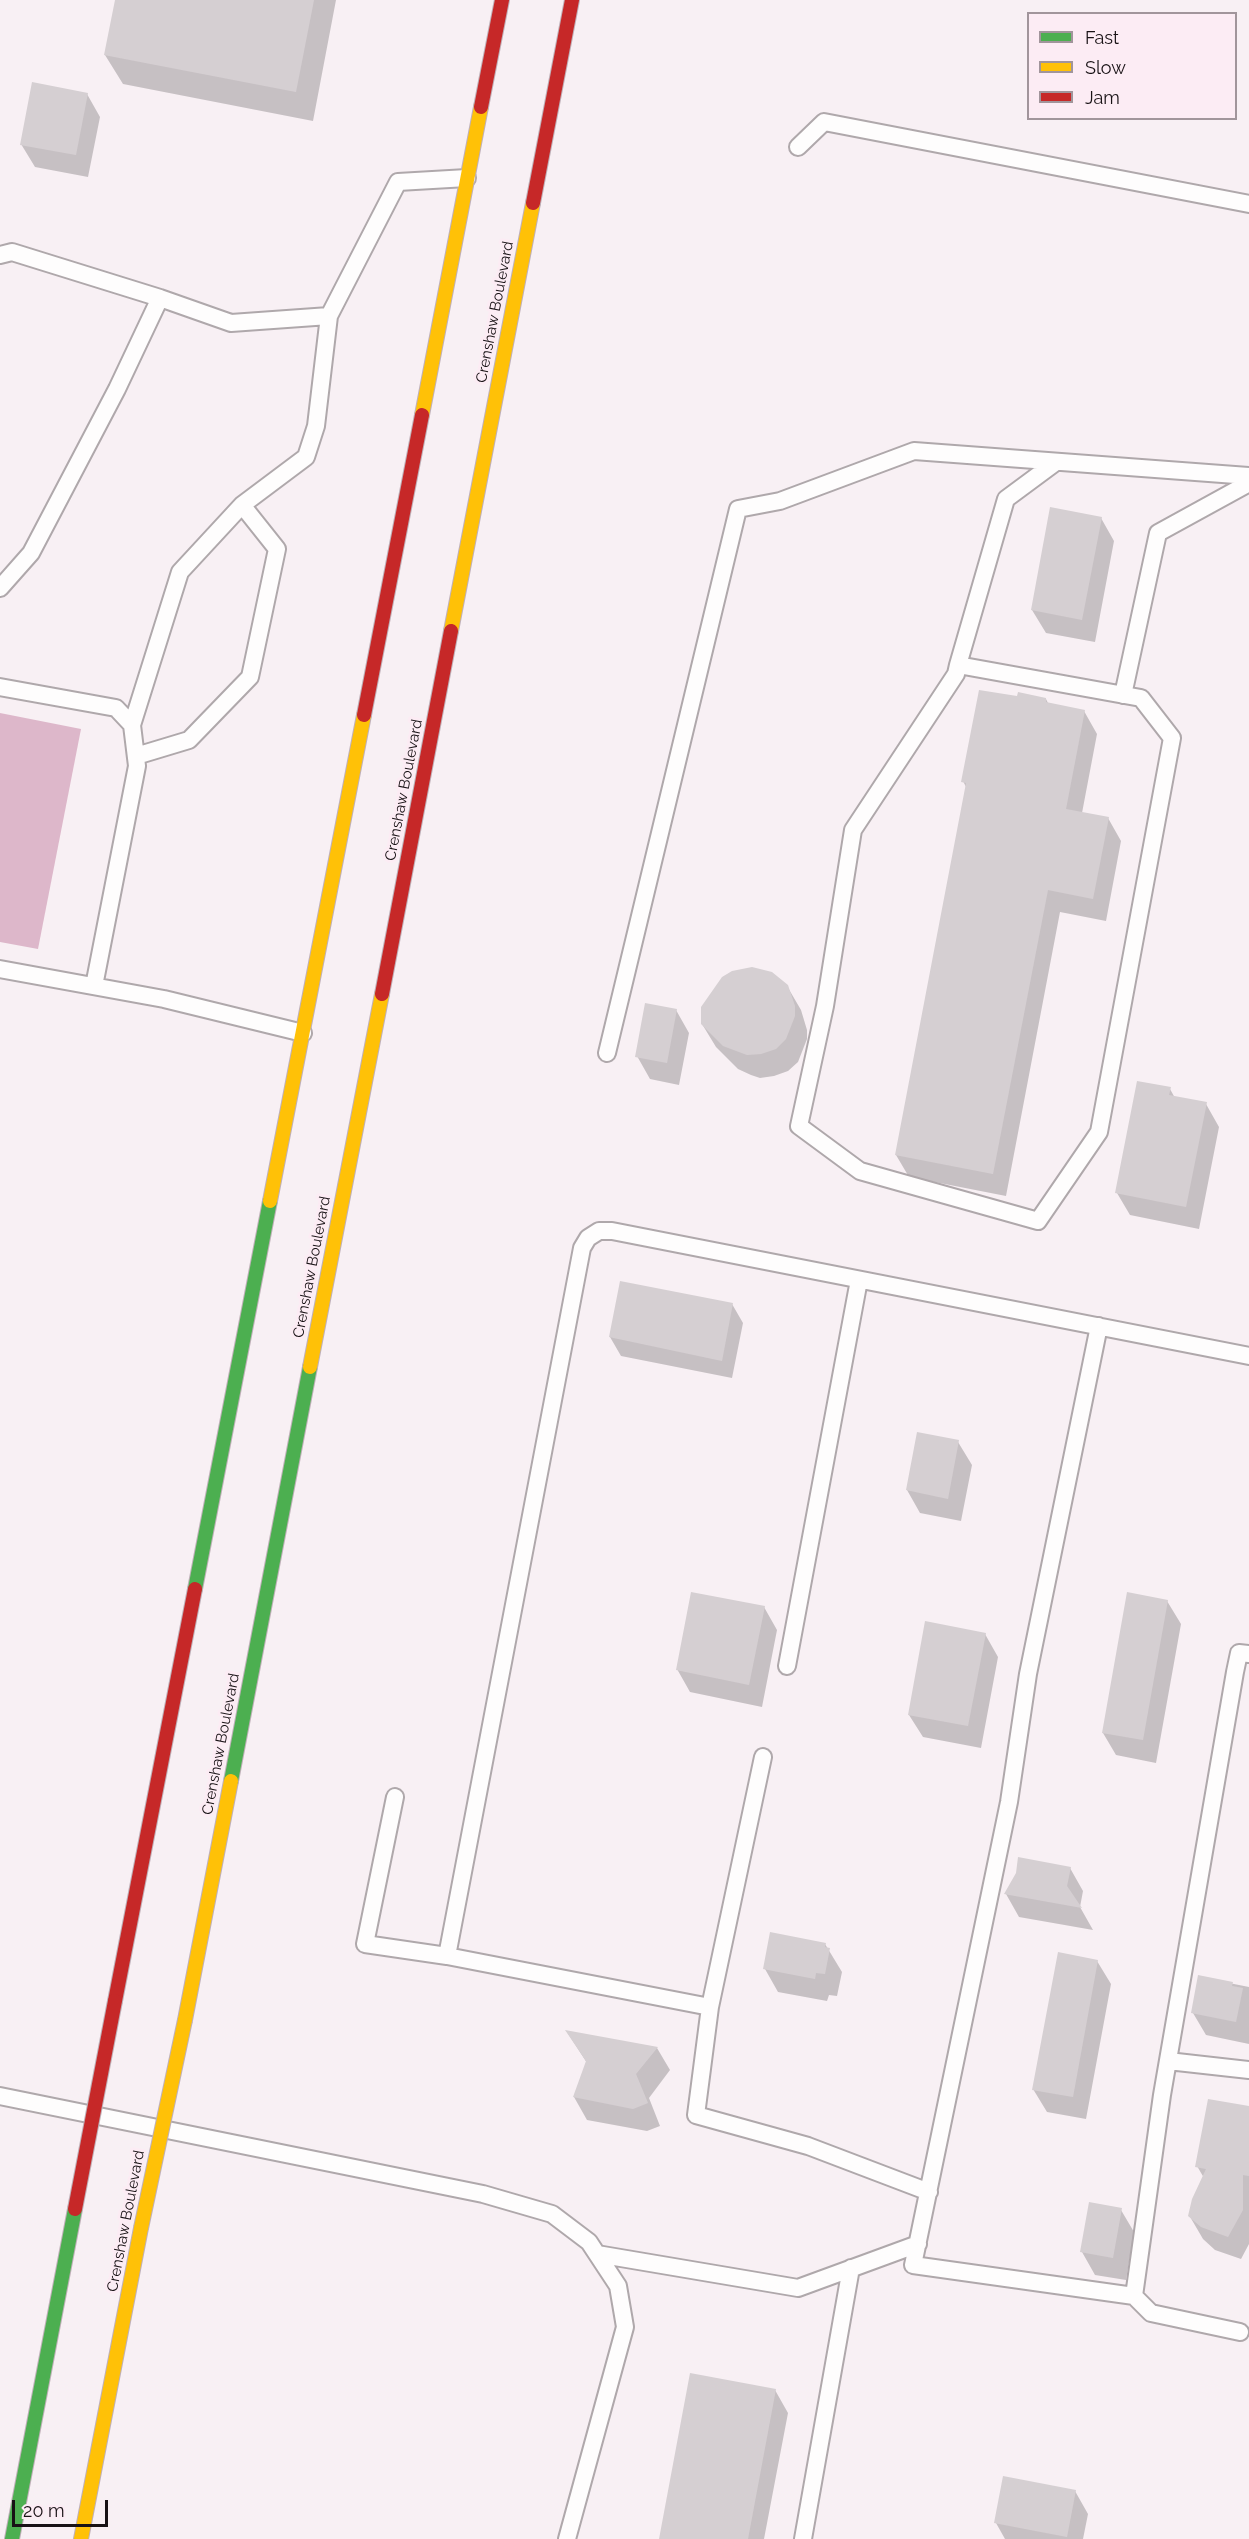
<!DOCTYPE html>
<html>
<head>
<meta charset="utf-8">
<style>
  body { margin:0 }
  #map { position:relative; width:1249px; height:2539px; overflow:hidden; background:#f8f0f4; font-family:Raleway,sans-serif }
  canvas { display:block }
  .legend { position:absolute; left:1027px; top:12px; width:210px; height:108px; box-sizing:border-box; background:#fcecf4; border:2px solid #a1959b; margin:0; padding:8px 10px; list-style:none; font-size:18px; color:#181215 }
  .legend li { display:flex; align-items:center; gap:12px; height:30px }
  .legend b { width:30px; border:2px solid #a1959b }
  .scale { position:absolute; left:12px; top:2500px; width:96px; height:27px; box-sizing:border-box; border:3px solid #181215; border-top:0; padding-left:8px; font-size:18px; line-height:21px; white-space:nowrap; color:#181215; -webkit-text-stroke:4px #fcecf4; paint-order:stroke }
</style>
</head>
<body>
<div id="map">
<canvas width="1249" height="2539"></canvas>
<ul class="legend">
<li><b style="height:8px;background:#4caf50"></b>Fast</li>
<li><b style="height:8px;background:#ffc107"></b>Slow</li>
<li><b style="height:8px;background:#c62828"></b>Jam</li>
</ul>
<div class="scale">20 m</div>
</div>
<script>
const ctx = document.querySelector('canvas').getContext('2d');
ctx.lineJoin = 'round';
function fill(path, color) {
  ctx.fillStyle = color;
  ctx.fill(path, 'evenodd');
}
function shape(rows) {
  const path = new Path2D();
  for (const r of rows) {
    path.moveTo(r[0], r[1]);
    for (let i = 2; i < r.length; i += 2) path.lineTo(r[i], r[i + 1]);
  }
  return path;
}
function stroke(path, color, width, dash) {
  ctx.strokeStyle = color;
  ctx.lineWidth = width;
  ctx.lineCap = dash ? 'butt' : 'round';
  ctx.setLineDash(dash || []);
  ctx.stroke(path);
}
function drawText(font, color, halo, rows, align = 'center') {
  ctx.font = font + ' Raleway,sans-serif';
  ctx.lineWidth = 6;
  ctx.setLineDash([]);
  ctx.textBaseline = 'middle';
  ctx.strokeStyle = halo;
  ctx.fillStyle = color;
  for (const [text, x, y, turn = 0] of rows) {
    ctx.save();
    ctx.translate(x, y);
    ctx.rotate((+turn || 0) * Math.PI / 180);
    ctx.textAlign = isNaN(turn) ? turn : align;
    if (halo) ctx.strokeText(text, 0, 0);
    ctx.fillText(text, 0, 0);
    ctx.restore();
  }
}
const water = shape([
  [0,713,81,729,38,949,0,942]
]);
const shadow = shape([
  [116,0,336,0,313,121,123,84,105,55],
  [87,94,100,117,88,177,35,167,21,144],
  [1101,518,1114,541,1095,642,1046,633,1032,610],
  [1018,698,1046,699,1049,705,1084,711,1097,734,1082,813,1108,818,1121,841,1106,921,1060,912,1006,1196,909,1177,896,1155,967,789,963,781],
  [787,986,801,1010,807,1030,807,1039,798,1062,788,1071,774,1076,760,1078,751,1075,738,1069,716,1047,702,1024],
  [676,1010,689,1033,679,1085,650,1079,637,1056],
  [1170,1089,1175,1098,1206,1104,1219,1127,1199,1229,1130,1215,1117,1193],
  [732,1304,743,1323,732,1378,621,1356,610,1337],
  [958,1442,972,1465,961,1521,920,1513,907,1490],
  [1167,1601,1181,1624,1156,1763,1116,1755,1103,1733],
  [764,1607,777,1630,762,1707,690,1692,677,1669],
  [985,1634,998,1657,981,1748,923,1737,909,1715],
  [1070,1868,1083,1891,1080,1907,1093,1930,1019,1917,1006,1894],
  [825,1944,842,1972,837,1996,829,1995,827,2001,778,1992,765,1969],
  [1097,1961,1111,1984,1086,2119,1047,2112,1033,2089],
  [1199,1977,1249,1987,1249,2044,1206,2035,1193,2013],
  [567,2032,657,2048,670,2070,649,2098,660,2126,647,2131,587,2120,574,2097,587,2063],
  [1249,2108,1249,2244,1241,2259,1215,2250,1203,2239,1189,2215,1204,2178,1197,2166],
  [1121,2210,1134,2232,1126,2280,1095,2275,1082,2252],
  [775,2390,788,2413,764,2539,660,2539],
  [1075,2491,1088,2514,1083,2539,1005,2539,996,2523]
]);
const building = shape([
  [115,0,314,0,296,92,104,55],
  [32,82,88,93,76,155,20,145],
  [1050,507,1102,517,1082,620,1031,610],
  [979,690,1017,696,1018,692,1046,698,1046,702,1085,710,1066,809,1109,817,1093,899,1048,890,993,1174,895,1155,966,783,961,782],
  [752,967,772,972,788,985,795,1006,795,1016,786,1039,776,1049,761,1054,747,1055,723,1046,701,1024,701,1007,722,977,732,971],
  [645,1003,677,1009,667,1063,635,1057],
  [1137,1081,1171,1087,1169,1095,1207,1102,1186,1207,1115,1193],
  [620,1281,733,1303,722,1361,609,1337],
  [917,1432,959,1440,948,1499,906,1490],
  [691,1592,765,1606,749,1685,676,1670],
  [1127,1592,1168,1600,1143,1740,1102,1733],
  [925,1621,986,1633,968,1726,908,1715],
  [1018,1857,1071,1867,1067,1886,1082,1908,1004,1894,1016,1873],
  [770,1932,826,1943,825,1947,830,1948,825,1974,816,1973,815,1979,763,1969],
  [1058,1952,1098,1960,1073,2097,1032,2090],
  [1198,1975,1233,1982,1232,1986,1243,1988,1236,2022,1191,2013],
  [565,2030,658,2047,636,2074,648,2103,633,2109,573,2097,586,2061],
  [1208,2099,1249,2106,1249,2176,1243,2175,1243,2210,1228,2237,1201,2227,1188,2216,1192,2199,1206,2169,1195,2167],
  [1089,2202,1122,2208,1113,2258,1080,2252],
  [690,2373,776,2389,748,2539,659,2539],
  [1003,2476,1076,2490,1067,2537,994,2523]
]);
const lane = shape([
  [798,147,824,122,1249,204],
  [0,255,12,252,160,298,117,389,31,553,0,588],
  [160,298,231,323,329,316],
  [958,665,1141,698,1172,738,1099,1132,1038,1221,860,1171,799,1126,825,1006,853,830,956,674,958,665,1006,499,1056,462],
  [0,687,116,708,132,725,137,766,94,986],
  [1123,695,1158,533,1249,483],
  [132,725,180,572,242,505,306,457,316,426,329,316,398,182,467,178],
  [136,756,189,740,250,677,277,549,242,505],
  [0,969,164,999,303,1033],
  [607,1053,738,509,780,501,914,451,1249,476],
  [1099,1326,1028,1674,1009,1802,913,2265,1134,2296,1151,2313,1240,2332],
  [787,1666,859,1280],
  [763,1757,710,2007,696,2115,808,2146,929,2192],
  [395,1797,365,1944,447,1956,710,2007],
  [447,1956,582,1248,588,1238,599,1231,612,1231,1249,1356],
  [1168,2061,1249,2070],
  [0,2096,483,2194,552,2214,589,2242,618,2286,625,2327,567,2539],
  [597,2254,798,2288,918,2244],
  [1134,2296,1162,2095,1235,1672,1239,1653,1249,1654],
  [803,2539,851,2268]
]);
const fast = shape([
  [195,1589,270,1201],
  [231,1781,310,1367],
  [12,2539,75,2209]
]);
const slow = shape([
  [422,415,481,107],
  [451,631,533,203],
  [270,1201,364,715],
  [310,1367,382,994],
  [185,2020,231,1781],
  [81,2539,141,2228]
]);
const jam = shape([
  [481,107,502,0],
  [533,203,572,0],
  [364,715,422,415],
  [382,994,451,631],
  [115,2001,195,1589]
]);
const slowBridge = shape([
  [141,2228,185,2020]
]);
const jamBridge = shape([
  [75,2209,115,2001]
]);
const streetNames = [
  ["Crenshaw Boulevard",495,312,-79],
  ["Crenshaw Boulevard",404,790,-79],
  ["Crenshaw Boulevard",312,1267,-79],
  ["Crenshaw Boulevard",221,1744,-79],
  ["Crenshaw Boulevard",126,2221,-79]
];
fill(water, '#ddb7ca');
fill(shadow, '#0003');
fill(building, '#d5cfd2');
stroke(lane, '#afa8ab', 20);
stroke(fast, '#bfb0b8', 16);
stroke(slow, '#bfb0b8', 16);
stroke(jam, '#bfb0b8', 16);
stroke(lane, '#fefdfd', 16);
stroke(fast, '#4caf50', 14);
stroke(slow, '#ffc107', 14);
stroke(jam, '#c62828', 14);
stroke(slowBridge, '#bfb0b8', 16, []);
stroke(jamBridge, '#bfb0b8', 16, []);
stroke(slowBridge, '#ffc107', 14);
stroke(jamBridge, '#c62828', 14);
drawText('15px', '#181215', '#fcecf4', streetNames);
</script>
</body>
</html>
